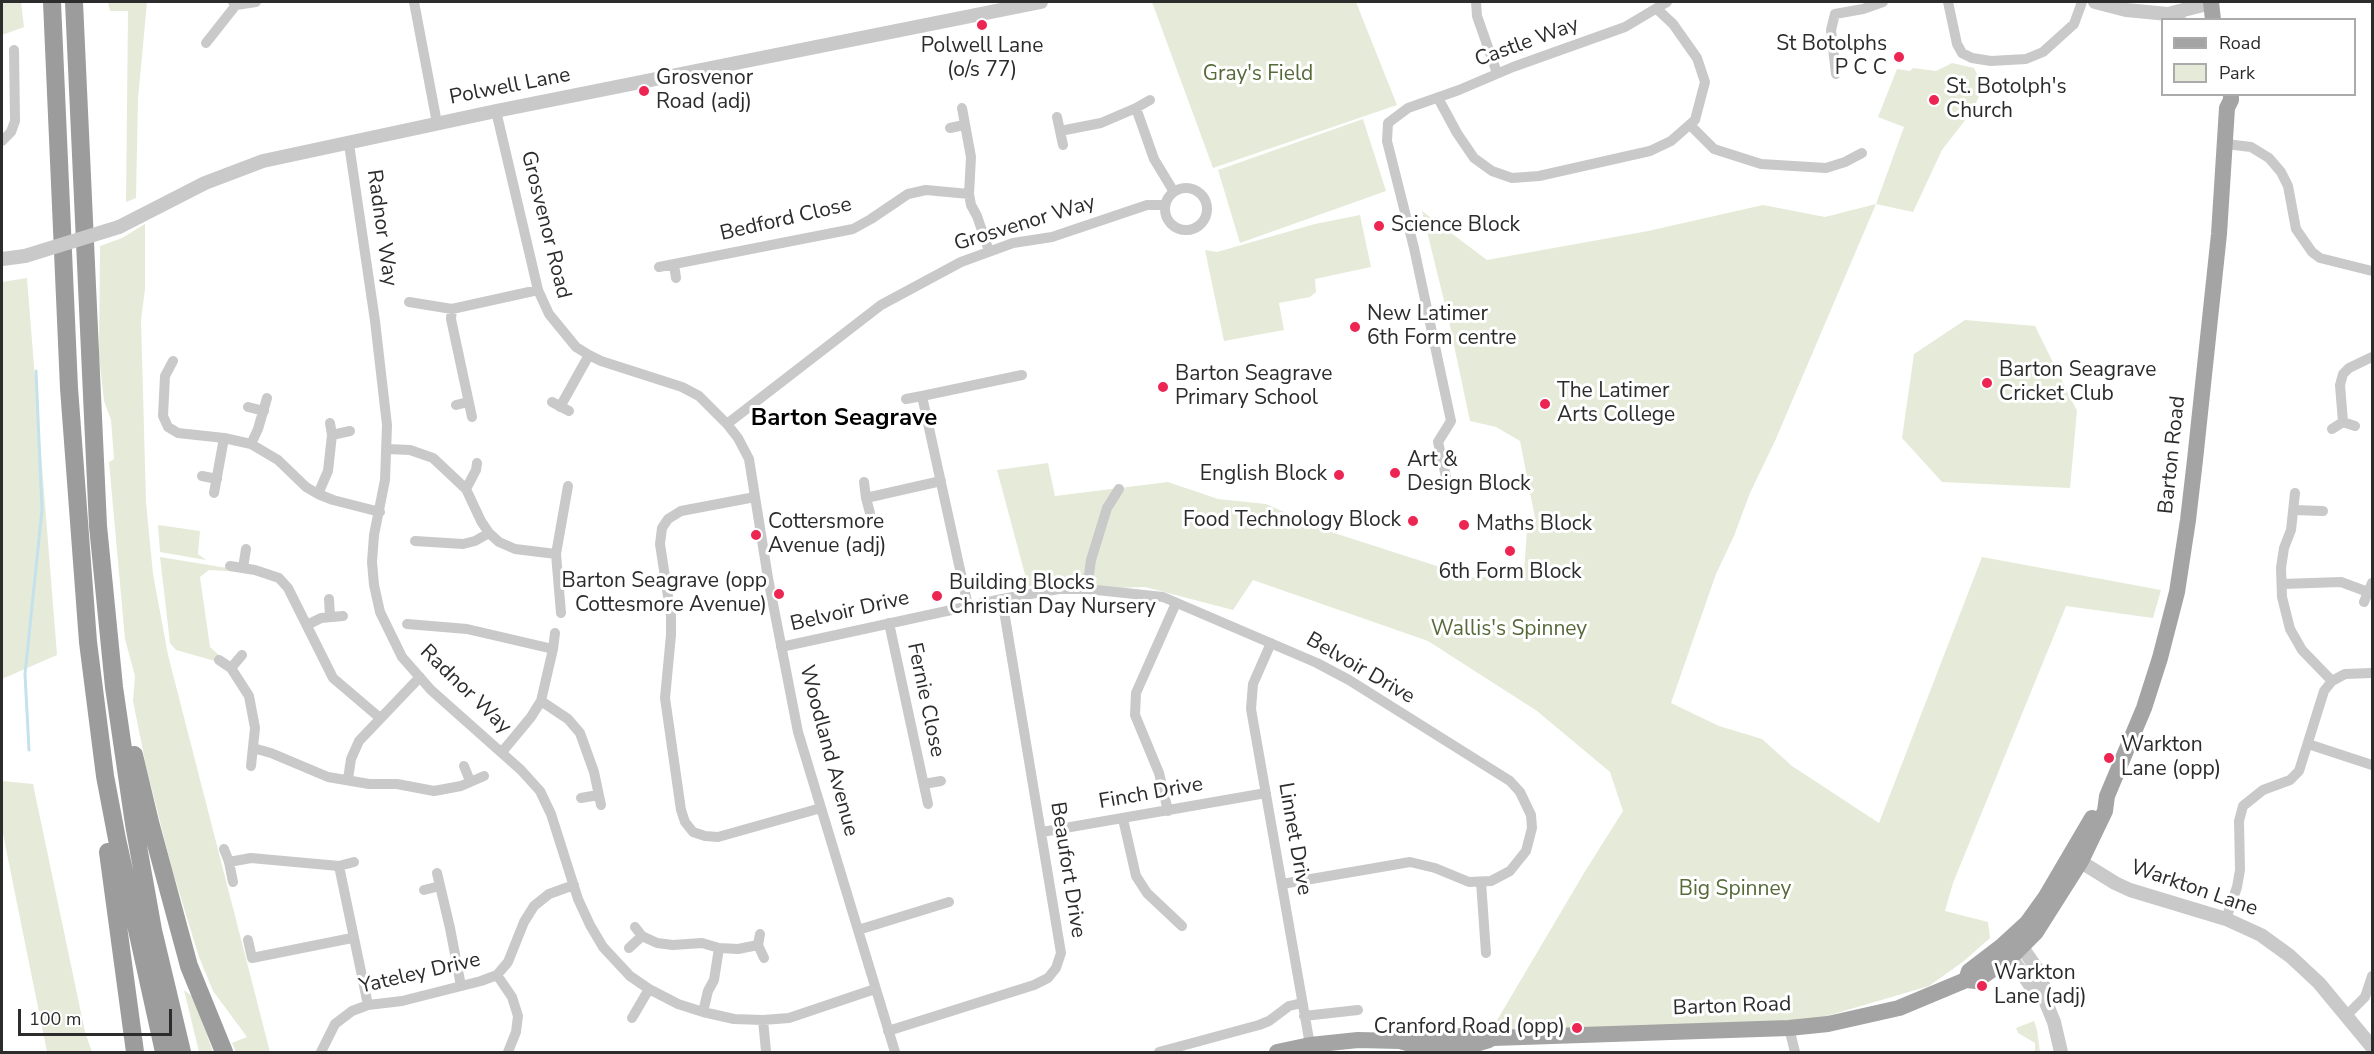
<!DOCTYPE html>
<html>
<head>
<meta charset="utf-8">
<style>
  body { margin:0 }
  #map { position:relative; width:2374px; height:1054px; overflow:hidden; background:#fff; font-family:"Nunito Sans",sans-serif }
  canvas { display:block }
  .frame { position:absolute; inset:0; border:3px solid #2c2c2c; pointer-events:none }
  .legend { position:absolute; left:2161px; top:18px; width:195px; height:78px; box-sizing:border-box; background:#fff; border:2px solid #ababab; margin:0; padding:8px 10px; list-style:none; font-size:18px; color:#2c2c2c }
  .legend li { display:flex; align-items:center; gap:12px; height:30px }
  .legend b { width:30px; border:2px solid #ababab }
  .scale { position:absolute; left:18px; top:1009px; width:154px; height:27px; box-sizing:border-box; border:3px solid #2c2c2c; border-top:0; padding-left:8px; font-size:18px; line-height:21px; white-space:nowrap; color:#2c2c2c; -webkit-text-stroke:4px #fff; paint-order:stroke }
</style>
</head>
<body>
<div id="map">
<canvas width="2374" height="1054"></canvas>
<div class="frame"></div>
<ul class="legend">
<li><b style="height:8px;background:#a4a4a4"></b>Road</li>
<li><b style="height:16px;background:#e5ebd8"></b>Park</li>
</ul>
<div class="scale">100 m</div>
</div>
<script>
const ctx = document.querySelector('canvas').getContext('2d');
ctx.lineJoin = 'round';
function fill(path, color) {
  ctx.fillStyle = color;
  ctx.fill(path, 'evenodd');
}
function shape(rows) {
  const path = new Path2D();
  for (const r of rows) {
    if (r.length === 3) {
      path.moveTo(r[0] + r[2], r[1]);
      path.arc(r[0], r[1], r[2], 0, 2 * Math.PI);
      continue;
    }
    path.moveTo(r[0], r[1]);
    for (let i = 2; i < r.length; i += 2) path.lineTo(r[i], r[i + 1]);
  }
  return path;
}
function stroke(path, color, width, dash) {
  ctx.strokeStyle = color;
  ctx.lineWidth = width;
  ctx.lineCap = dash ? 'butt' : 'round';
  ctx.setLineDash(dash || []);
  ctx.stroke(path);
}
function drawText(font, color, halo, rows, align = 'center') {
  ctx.font = font + ' "Nunito Sans",sans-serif';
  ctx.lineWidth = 6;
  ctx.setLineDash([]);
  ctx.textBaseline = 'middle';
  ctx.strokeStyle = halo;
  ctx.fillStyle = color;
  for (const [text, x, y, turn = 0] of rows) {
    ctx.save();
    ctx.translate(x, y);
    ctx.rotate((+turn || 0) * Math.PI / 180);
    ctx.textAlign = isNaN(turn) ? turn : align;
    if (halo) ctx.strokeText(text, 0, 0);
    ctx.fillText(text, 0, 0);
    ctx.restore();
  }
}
const green = shape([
  [2,2,21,2,24,27,2,35],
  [108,2,147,2,138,99,136,198,126,202,128,11,110,11],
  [1152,2,1356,2,1397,105,1213,168],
  [1952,63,1974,68,1978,76,1979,96,1973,110,1942,150,1913,212,1876,204,1775,441,1750,493,1734,536,1716,574,1671,703,1719,726,1762,739,1792,766,1879,823,1982,557,2161,590,2153,618,2066,606,1953,883,1945,911,1988,922,1990,938,1964,961,1929,986,1820,1018,1742,1026,1497,1030,1496,1022,1584,873,1623,811,1610,772,1537,711,1428,641,1253,580,1233,610,1145,587,1087,589,1080,584,1028,586,997,470,1048,463,1055,496,1168,482,1218,499,1266,504,1325,530,1474,578,1524,572,1527,530,1535,518,1520,441,1496,427,1470,421,1448,317,1422,211,1487,260,1648,231,1763,205,1825,217,1876,204,1904,127,1878,117,1897,69,1910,71,1913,68,1936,71],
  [1363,119,1386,191,1240,243,1218,170],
  [1360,215,1371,267,1315,279,1316,292,1310,297,1279,303,1284,330,1224,341,1205,250,1217,252,1315,224],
  [145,224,145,289,141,320,146,502,153,574,168,655,270,1052,236,1052,232,1043,247,1037,213,991,199,957,172,869,146,766,133,701,135,676,125,639,109,462,114,459,111,420,104,401,99,356,100,246,122,238],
  [27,278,57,655,2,679,2,282],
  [1965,320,2035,326,2077,411,2070,488,1942,482,1902,438,1914,354],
  [158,525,200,531,198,554,206,560,160,552],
  [160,557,227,568,227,571,209,570,200,577,210,647,219,655,215,661,176,650,170,643],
  [2,781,33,784,85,1032,92,1052,47,1052,2,829],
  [184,990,193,997,213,1052,199,1052],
  [2034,1021,2037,1030,2040,1052,2035,1052,2035,1043,2018,1033,2016,1028]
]);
const stream = shape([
  [29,750,25,674,42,510,36,371]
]);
const minor = shape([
  [233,2,236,5,256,2],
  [414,2,437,123],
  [1476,2,1477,16,1497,73],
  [1948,2,1957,44,1962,53,1972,58,1991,61,2026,59,2043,52,2074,24,2082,2],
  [206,43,236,5],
  [1836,74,1831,30,1835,14,1863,9,1883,2],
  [1438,98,1457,133,1474,158,1492,171,1512,178,1539,176,1650,151,1671,141,1695,120,1705,82,1697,58,1673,24,1657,9],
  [1150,100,1136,108,1154,159,1174,192],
  [962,108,971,157,969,194,971,205,977,216,989,251],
  [496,111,538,290,549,314,576,347,589,355,601,361,682,387,699,396,727,424,738,438,749,459,768,578,798,732,895,1052],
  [1057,117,1063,145],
  [1690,125,1714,149,1761,164,1826,168,1845,162,1862,153],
  [950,128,964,125],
  [1060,131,1101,123,1136,108],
  [2,141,11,132,15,121,14,50],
  [349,144,375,321,387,425,385,480,374,535,372,562,374,585,380,612,402,657,431,690,521,770,540,791,551,814,578,899,590,925,603,947,630,976,649,989,678,1004,703,1012,734,1019,763,1020,789,1018,875,989],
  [2226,144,2251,147,2269,158,2281,172,2288,186,2296,229,2312,252,2320,258,2372,271],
  [1186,209,21],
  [674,264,676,278],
  [659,267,853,229,871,219,908,194,926,190,969,194],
  [409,302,452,309,538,290],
  [452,309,451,319,472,417],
  [173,361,165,376,163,416,168,427,178,433,224,438,251,444,278,460,306,487,318,494,333,500,380,512],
  [906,399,922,396],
  [552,402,569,411],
  [456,405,468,402],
  [248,407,264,411],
  [560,407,589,355],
  [2343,422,2340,385,2343,374,2349,368,2372,357],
  [727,424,881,305,961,262,1013,243,1052,237,1147,205,1165,205],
  [2332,429,2343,422,2355,426],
  [332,435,350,431],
  [251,444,258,429,267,398],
  [388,449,410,450,433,458,466,489,481,521,489,533,499,542,515,549,556,554,561,613],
  [202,476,217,479],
  [864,482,866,498,941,481],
  [1448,485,1438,442,1451,421,1414,248,1387,141,1388,123,1408,108,1459,90,1513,67,1625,27,1667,2],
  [466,489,476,470,477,463],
  [214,493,224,438],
  [2295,493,2291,530,2284,548,2281,568,2282,597,2290,629,2302,650,2332,681],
  [318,494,328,471,332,435,330,423],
  [755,497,681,511,668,519,662,528,660,544,671,616,671,635,665,698,681,810,685,822,693,832,705,836,718,837,821,808],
  [866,498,870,513],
  [2294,510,2323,511],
  [415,541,463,544,475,541,489,533],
  [556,554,568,486],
  [230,566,255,570,279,578,288,588,333,678,380,718],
  [243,568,246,549],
  [2282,584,2341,582,2368,592],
  [1087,589,1091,560,1107,508,1119,489],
  [329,599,330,616],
  [2364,602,2372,583],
  [968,606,922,396,1022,375],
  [889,623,928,804],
  [407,624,467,629,553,649,541,701,531,717,502,752],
  [307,625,321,618,343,616],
  [1271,643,1253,684,1251,709,1310,1045],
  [781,647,1002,599,1059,589,1087,589,1163,597,1317,663,1349,680,1510,781,1520,792,1531,815,1532,828,1526,851,1510,871,1491,881,1469,882,1435,868,1410,862,1282,884],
  [553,649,555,633],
  [219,660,231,668,249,696,255,728,251,766],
  [231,668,242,655],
  [541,701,568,719,580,733,594,772,601,805],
  [2308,744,2372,765],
  [253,748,271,753,328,777,369,784,397,784,434,791,461,786,484,776],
  [464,766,470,781],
  [348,779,351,759,359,741,420,677],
  [924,784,941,781],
  [581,798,598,795],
  [1168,811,1159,773,1135,715,1136,693,1176,603],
  [1123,819,1136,876,1147,893,1182,926],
  [1042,832,1266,793],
  [224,849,229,862,233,882],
  [229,862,251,858,339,866,368,1005],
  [339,866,354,862],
  [437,873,450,928,461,986],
  [1481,882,1486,953],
  [424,890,440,886],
  [2226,919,2237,887,2240,870,2239,821,2243,806,2263,790,2290,780,2299,771,2324,691,2332,681,2345,674,2372,673],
  [635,927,642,936,657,943,673,945,702,943,719,948,738,949,758,945],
  [858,930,949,902],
  [760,934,758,945,764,958],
  [248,940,252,958,352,938],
  [629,948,642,936],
  [497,975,512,997,518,1016,516,1032,508,1052],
  [703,1012,708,991,714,980,719,948],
  [2347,1015,2365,997,2372,976],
  [1304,1016,1358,1010],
  [632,1018,649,989],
  [763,1020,766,1051],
  [1789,1028,1795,1052],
  [888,1031,1034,985,1048,978,1056,968,1061,953,1002,599],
  [321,1052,335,1024,352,1011,368,1005,402,1001,481,981,497,975,508,962,524,922,534,906,549,894,574,885],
  [1159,1052,1259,1025,1269,1021,1289,1006,1302,1003]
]);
const tertiary = shape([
  [2095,2,2126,10,2168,14,2179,20],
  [2168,14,2211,3],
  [119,227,205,183,263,161,496,111,1041,2],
  [2,259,25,256],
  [2073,857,2115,883,2130,890,2226,919,2261,935,2290,956,2319,983,2372,1047],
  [2017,940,2037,969,2045,990,2045,1000,2054,1022,2061,1052],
  [2006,950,2037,995,2045,1000]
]);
const primary = shape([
  [2211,2,2213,20],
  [1966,980,1969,971,2003,945,2027,923,2045,898,2092,818],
  [1400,1041,1409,1037,1469,1036,1493,1038,1789,1028,1828,1024,1899,1008,1966,980,1976,981,2011,957,2036,932,2081,861,2105,811,2107,796,2144,708,2160,658,2177,592,2188,520,2195,460,2219,234,2227,108,2231,100,2231,94],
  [1277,1052,1310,1045,1358,1040,1400,1041,1414,1045,1456,1050,1489,1040]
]);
const trunk = shape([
  [52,2,69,388,88,642,105,776,117,839,164,1052],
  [74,2,98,526,114,687,134,824,153,930,182,1052],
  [134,755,150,822,189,966,224,1052],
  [108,852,135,1052]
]);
const tertiaryBridge = shape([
  [25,256,119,227]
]);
const markers = [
  [982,25,6,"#ec2552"],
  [1899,57,6,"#ec2552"],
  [644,91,6,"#ec2552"],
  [1934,100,6,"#ec2552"],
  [1379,226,6,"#ec2552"],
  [1355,327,6,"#ec2552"],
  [1987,383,6,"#ec2552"],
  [1163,387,6,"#ec2552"],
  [1545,404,6,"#ec2552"],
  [1395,473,6,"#ec2552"],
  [1339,475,6,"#ec2552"],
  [1413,521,6,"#ec2552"],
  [1464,525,6,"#ec2552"],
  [756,535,6,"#ec2552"],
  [1510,551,6,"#ec2552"],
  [779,594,6,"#ec2552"],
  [937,596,6,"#ec2552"],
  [2109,758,6,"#ec2552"],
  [1982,986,6,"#ec2552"],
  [1577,1028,6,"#ec2552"]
];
const streetNames = [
  ["Castle Way",1527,43,-20],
  ["Polwell Lane",510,87,-11],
  ["Bedford Close",786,220,-13],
  ["Grosvenor Way",1025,224,-17],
  ["Grosvenor Road",545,225,76],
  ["Radnor Way",381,228,82],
  ["Barton Road",2173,455,-84],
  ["Belvoir Drive",850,612,-13],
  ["Belvoir Drive",1360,669,30],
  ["Radnor Way",465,690,44],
  ["Fernie Close",925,700,78],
  ["Woodland Avenue",828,751,75],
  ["Finch Drive",1151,794,-10],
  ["Linnet Drive",1294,839,80],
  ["Beaufort Drive",1067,870,81],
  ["Warkton Lane",2194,889,19],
  ["Yateley Drive",420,974,-13],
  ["Barton Road",1732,1007,-2]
];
const poiNames = [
  ["St Botolphs",1887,45,"right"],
  ["P C C",1887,69,"right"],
  ["Polwell Lane",982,47,"center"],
  ["(o/s 77)",982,71,"center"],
  ["Grosvenor",656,79],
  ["Road (adj)",656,103],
  ["St. Botolph's",1946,88],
  ["Church",1946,112],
  ["Science Block",1391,226],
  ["New Latimer",1367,315],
  ["6th Form centre",1367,339],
  ["Barton Seagrave",1999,371],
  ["Cricket Club",1999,395],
  ["Barton Seagrave",1175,375],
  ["Primary School",1175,399],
  ["The Latimer",1557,392],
  ["Arts College",1557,416],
  ["Art &",1407,461],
  ["Design Block",1407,485],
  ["English Block",1327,475,"right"],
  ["Food Technology Block",1401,521,"right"],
  ["Cottersmore",768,523],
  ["Avenue (adj)",768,547],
  ["Maths Block",1476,525],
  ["6th Form Block",1510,573,"center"],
  ["Barton Seagrave (opp",767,582,"right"],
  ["Cottesmore Avenue)",767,606,"right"],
  ["Building Blocks",949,584],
  ["Christian Day Nursery",949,608],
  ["Warkton",2121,746],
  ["Lane (opp)",2121,770],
  ["Warkton",1994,974],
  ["Lane (adj)",1994,998],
  ["Cranford Road (opp)",1565,1028,"right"]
];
const parkNames = [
  ["Gray's Field",1258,75],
  ["Wallis's Spinney",1509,630],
  ["Big Spinney",1735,890]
];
const quarterNames = [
  ["Barton Seagrave",844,419]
];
fill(green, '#e5ebd8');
stroke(stream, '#c3e2ec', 3);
stroke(minor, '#c9c9c9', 10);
stroke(tertiary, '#c9c9c9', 14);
stroke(primary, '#a4a4a4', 16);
stroke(trunk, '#9c9c9c', 18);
stroke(tertiaryBridge, '#c9c9c9', 14);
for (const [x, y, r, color] of markers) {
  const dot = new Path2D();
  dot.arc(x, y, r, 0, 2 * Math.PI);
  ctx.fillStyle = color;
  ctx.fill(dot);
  stroke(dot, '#fff', 2);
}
drawText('21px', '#2c2c2c', '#fff', streetNames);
drawText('21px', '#2c2c2c', '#fff', poiNames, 'left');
drawText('21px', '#566938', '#fff', parkNames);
drawText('bold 24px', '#000', '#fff', quarterNames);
</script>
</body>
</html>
